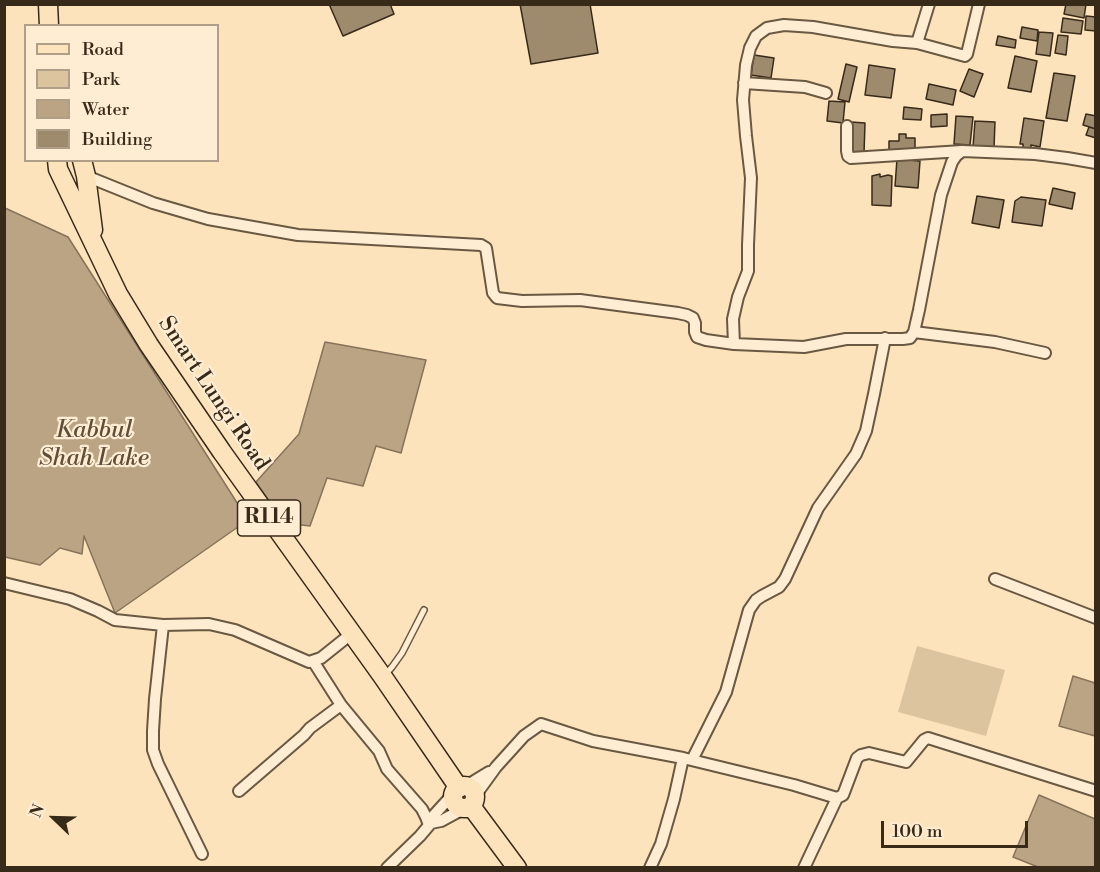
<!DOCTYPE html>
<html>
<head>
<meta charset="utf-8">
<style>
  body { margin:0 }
  #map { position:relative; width:1100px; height:872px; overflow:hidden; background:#fde3bb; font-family:"Libre Bodoni",serif }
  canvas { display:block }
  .frame { position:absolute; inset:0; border:6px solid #382a19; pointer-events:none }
  .legend { position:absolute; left:24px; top:24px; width:195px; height:138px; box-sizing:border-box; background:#feedd3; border:2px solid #af9f89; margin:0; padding:8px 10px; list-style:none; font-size:18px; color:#382a19 }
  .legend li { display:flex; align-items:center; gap:12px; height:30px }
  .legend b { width:30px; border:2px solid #af9f89 }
  .north { position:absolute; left:24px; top:788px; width:60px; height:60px; -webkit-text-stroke:4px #feedd3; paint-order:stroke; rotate:293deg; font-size:16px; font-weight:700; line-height:24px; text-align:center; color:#382a19 }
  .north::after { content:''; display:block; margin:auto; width:21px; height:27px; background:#382a19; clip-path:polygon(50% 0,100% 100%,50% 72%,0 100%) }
  .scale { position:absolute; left:881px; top:821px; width:147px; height:27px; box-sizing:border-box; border:3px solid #382a19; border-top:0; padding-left:8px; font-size:18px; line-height:21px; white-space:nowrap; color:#382a19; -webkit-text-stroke:4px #feedd3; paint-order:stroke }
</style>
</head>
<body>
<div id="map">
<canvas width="1100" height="872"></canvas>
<div class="frame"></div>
<ul class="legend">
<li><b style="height:8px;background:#fde3bb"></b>Road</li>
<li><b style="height:16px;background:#dcc49f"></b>Park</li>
<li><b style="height:16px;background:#baa484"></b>Water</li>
<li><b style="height:16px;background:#9e8a6d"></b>Building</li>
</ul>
<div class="north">N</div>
<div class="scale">100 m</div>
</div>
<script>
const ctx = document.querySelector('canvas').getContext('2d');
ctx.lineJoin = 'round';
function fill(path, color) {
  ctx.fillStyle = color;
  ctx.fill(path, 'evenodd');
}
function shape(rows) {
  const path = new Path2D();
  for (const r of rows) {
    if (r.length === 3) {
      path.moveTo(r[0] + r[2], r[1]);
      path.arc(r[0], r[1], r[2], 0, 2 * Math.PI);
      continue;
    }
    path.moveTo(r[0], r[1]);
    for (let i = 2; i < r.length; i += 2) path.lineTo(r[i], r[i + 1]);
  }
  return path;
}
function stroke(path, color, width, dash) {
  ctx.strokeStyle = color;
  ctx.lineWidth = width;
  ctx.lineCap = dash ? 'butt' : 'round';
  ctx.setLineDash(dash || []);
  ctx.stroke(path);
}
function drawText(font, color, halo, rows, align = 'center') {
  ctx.font = font + ' "Libre Bodoni",serif';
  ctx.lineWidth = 4.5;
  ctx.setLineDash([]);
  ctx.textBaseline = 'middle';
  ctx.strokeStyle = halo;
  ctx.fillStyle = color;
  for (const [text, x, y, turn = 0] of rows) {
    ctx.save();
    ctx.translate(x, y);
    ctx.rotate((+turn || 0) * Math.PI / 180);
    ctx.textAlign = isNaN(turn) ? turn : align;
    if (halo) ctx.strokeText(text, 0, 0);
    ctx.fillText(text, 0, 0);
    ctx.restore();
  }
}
const green = shape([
  [917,646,1005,670,986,736,898,712]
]);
const water = shape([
  [5,208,68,237,248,520,115,613,84,536,82,554,60,548,40,565,5,557,5,208],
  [325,342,426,360,401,453,376,446,363,486,327,478,310,526,284,523,256,482,299,434,325,342],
  [1073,676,1095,683,1095,736,1059,726,1073,676],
  [1039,795,1095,819,1095,867,1038,867,1013,857,1039,795]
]);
const building = shape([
  [329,4,390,4,394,14,343,36,329,4],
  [520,4,590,4,598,53,531,64,520,4],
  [1066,4,1086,4,1084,18,1064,14,1066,4],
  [1086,16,1096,17,1096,31,1085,30,1086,16],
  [1063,18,1083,21,1081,34,1061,32,1063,18],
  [1022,27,1038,30,1037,41,1020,38,1022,27],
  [1039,32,1053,33,1050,56,1036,54,1039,32],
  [1058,35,1068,36,1066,55,1055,53,1058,35],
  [998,36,1016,40,1015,48,996,45,998,36],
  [754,55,774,58,771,78,751,75,754,55],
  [1015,56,1037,61,1031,92,1008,88,1015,56],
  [846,64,857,67,849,102,838,99,846,64],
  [869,65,895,69,891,98,865,95,869,65],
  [969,69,983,74,974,97,960,91,969,69],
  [1054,73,1075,76,1067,121,1046,118,1054,73],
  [929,84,956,90,953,105,926,99,929,84],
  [829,101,845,102,843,123,827,121,829,101],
  [904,107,922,109,921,120,903,119,904,107],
  [947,114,947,126,931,127,931,115,947,114],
  [1086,114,1096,116,1096,129,1083,125,1086,114],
  [956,116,973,117,970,145,954,144,956,116],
  [1024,118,1044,121,1040,147,1031,145,1031,150,1023,149,1023,144,1020,144,1024,118],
  [975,121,995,122,994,148,973,147,975,121],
  [851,122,865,123,864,154,850,154,851,122],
  [1089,127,1096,129,1096,138,1086,135,1089,127],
  [899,134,906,134,906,138,915,138,915,152,889,153,889,141,899,141,899,134],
  [897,159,920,161,918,188,895,186,897,159],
  [880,174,880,177,888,175,892,176,891,206,872,205,872,176,880,174],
  [1053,188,1075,193,1072,209,1049,204,1053,188],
  [977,196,1004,200,999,228,972,223,977,196],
  [1021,197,1046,200,1042,226,1012,222,1015,201,1021,197]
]);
const lane = shape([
  [384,676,392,667,402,653,424,610]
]);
const street = shape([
  [917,43,929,4],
  [744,83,805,87,826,93],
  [847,126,847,151,848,156,851,158,962,151],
  [86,176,153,203,208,219,298,235,481,245,486,248,493,293,497,298,522,301,580,300,678,313,687,315,693,318,695,323,695,332,697,337,706,340,734,344,804,347,846,339,903,339,910,338,914,332,919,310,941,195,952,162,956,156,962,151,1035,154,1067,158,1096,163],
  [914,332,995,342,1045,353],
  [734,344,733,319,738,297,748,271,748,245,751,178,746,136,743,100,746,65,750,48,756,36,767,28,784,25,813,27,893,41,917,43,965,56,967,54,979,4],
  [995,579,1096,618],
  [4,583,70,599,98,611,115,620,163,625,209,624,235,630,309,662,321,658,351,634],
  [163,625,155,699,153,731,153,750,158,764,202,854],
  [313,661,341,705,379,751,387,769,422,809,426,817,429,825],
  [692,760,726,692,749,610,756,600,762,596,779,587,785,579,818,508,856,454,866,431,874,394,885,338],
  [466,786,489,772],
  [239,791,304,735,310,728,341,705],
  [475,796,496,767,524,736,541,724,593,741,683,758,794,785,837,798,843,795,857,758,861,755,869,753,906,762,924,740,928,738,1096,791],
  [431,823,441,821,465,808],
  [387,868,420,836,431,823,434,815,454,793],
  [650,868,661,844,674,799,683,758],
  [804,868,837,798]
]);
const primary = shape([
  [48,4,49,26],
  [57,160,58,169,118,294,149,345,222,452,383,677,459,788],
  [82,160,86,176,93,230],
  [464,797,11],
  [471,806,517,868]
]);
const shields = [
  [269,518,63]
];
const shieldNames = [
  ["R114",269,518]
];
const streetNames = [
  ["Smart Lungi Road",213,394,56]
];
const waterNames = [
  ["Kabbul",94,431],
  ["Shah Lake",94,459]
];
fill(green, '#dcc49f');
fill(water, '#baa484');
stroke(water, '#867359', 1.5);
fill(building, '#9e8a6d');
stroke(building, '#382a19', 1.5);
stroke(lane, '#695842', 8);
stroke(street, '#695842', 14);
stroke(primary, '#382a19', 21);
stroke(lane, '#feedd3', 5);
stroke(street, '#feedd3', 10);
stroke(primary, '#fde3bb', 18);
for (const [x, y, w] of shields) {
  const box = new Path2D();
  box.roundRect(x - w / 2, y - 18, w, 36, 4.5);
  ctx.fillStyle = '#feedd3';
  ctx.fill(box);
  stroke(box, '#382a19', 1.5);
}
drawText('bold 21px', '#382a19', null, shieldNames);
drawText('22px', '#382a19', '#feedd3', streetNames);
drawText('italic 24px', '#5f4f39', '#feedd3', waterNames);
</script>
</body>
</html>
